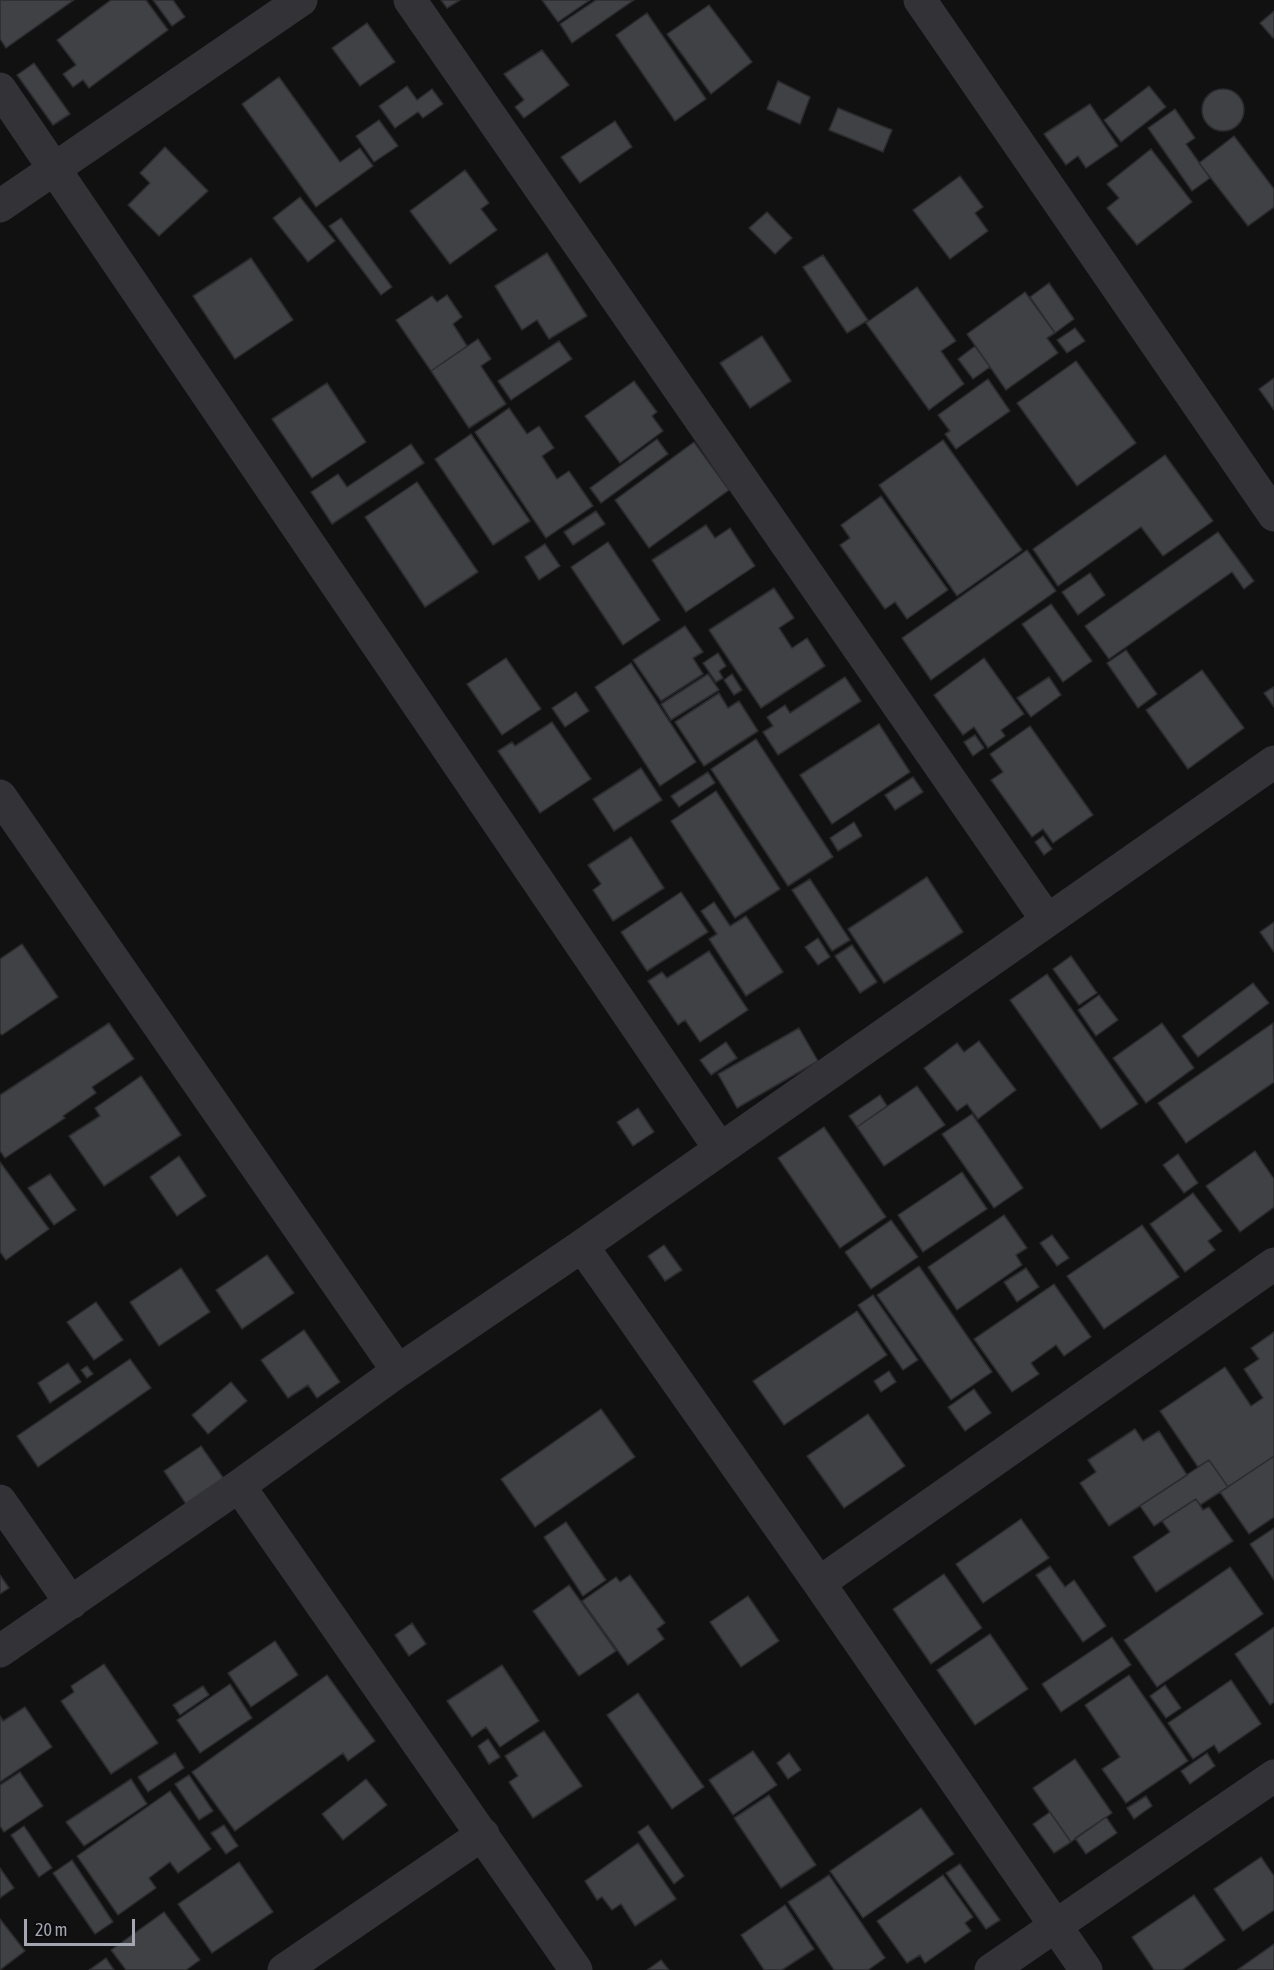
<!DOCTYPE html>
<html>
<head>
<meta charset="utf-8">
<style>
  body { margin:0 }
  #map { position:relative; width:1274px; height:1970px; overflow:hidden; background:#111112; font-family:"Asap Condensed",sans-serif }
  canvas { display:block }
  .scale { position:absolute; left:24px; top:1919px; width:111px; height:27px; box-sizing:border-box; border:3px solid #a3a6b3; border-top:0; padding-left:8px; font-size:18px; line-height:21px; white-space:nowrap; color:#a3a6b3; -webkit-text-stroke:4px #0c0c0d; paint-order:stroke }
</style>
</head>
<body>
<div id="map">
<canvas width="1274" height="1970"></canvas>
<div class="scale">20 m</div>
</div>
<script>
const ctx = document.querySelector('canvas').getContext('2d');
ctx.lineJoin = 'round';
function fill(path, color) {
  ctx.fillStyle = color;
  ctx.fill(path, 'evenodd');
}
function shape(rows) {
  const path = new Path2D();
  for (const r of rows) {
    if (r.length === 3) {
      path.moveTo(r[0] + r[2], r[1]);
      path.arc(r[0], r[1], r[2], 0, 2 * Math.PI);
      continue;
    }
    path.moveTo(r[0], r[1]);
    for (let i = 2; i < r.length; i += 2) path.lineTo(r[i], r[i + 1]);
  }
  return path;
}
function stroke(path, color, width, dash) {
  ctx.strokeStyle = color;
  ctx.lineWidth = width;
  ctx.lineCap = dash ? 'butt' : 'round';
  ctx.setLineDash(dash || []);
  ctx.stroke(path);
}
const building = shape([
  [0,0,74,0,6,48,0,39,0,0],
  [111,0,146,0,168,30,89,88,83,80,73,87,63,74,76,65,57,40,111,0],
  [153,0,173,0,185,17,172,26,153,0],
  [441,0,460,0,447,8,441,0],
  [542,0,590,0,558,22,542,0],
  [596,0,634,0,572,43,560,24,596,0],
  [709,5,752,62,711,94,667,34,709,5],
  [1274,11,1274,37,1273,38,1260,23,1274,11],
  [647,13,706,99,675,121,616,35,647,13],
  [367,23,395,62,360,86,332,48,367,23],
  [542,50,569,85,524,118,515,107,524,100,504,74,542,50],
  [34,63,70,114,53,125,17,75,34,63],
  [279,77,340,162,360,148,373,166,316,207,242,104,279,77],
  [778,81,810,97,800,124,767,109,778,81],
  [407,86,417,100,432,89,443,104,423,118,418,112,395,128,379,106,407,86],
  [1149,86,1166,107,1121,142,1104,120,1149,86],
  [1223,110,21],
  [1090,104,1118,146,1086,168,1078,156,1066,165,1044,134,1090,104],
  [838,108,892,130,883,152,829,130,838,108],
  [1175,109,1195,138,1186,144,1210,178,1192,191,1148,128,1175,109],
  [379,120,398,146,374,162,356,136,379,120],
  [615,121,632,147,580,183,561,157,615,121],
  [1234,136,1274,189,1274,207,1248,226,1199,163,1234,136],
  [165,147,208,191,159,236,128,205,150,183,140,173,165,147],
  [1151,149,1192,202,1137,245,1107,208,1119,198,1107,184,1151,149],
  [465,170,489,203,481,209,497,230,450,264,410,211,465,170],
  [960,176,983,207,975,213,988,231,950,259,913,210,960,176],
  [300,197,335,241,308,262,273,218,300,197],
  [767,212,792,238,775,254,749,228,767,212],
  [341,218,392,287,381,295,329,226,341,218],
  [547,253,587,316,549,339,537,320,522,330,495,286,547,253],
  [823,255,868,320,847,333,803,267,823,255],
  [251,258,293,320,235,359,193,296,251,258],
  [1049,283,1074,319,1055,333,1030,297,1049,283],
  [917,287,956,341,941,351,964,384,929,410,866,323,917,287],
  [1025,292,1055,333,1047,338,1058,353,1006,390,967,334,1025,292],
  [447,295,462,317,453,324,467,346,431,371,396,320,432,296,437,302,447,295],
  [1075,328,1085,341,1067,353,1057,340,1075,328],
  [762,336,791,381,750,408,720,363,762,336],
  [478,339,491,359,481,366,506,404,469,428,431,371,478,339],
  [559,341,572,359,511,400,498,381,559,341],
  [975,346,990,367,973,379,958,359,975,346],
  [1076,361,1136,443,1077,486,1017,403,1076,361],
  [1274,378,1274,410,1259,389,1274,378],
  [988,379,1010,411,956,449,945,434,950,431,938,415,988,379],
  [634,381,657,412,652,416,663,431,620,463,585,416,634,381],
  [327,383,366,442,312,478,272,419,327,383],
  [509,408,527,434,539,426,554,448,542,456,557,479,569,471,593,506,546,538,475,432,509,408],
  [471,434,530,521,493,545,435,459,471,434],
  [657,439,668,454,601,503,590,488,657,439],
  [943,440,1022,550,957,596,879,485,943,440],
  [694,442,729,490,649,548,615,500,694,442],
  [411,444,424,463,332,524,311,492,338,474,347,487,411,444],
  [1165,455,1213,521,1163,556,1141,527,1058,586,1033,549,1165,455],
  [417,482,478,572,425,607,365,517,417,482],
  [881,496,948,590,907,619,895,602,885,609,840,545,850,538,841,525,881,496],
  [596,511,605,524,573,545,564,532,596,511],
  [706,525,715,538,730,528,755,566,686,612,652,560,706,525],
  [1218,532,1254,581,1244,589,1232,572,1109,659,1085,626,1218,532],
  [608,542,660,620,623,645,571,567,608,542],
  [545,544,560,566,539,580,525,557,545,544],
  [1027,550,1056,591,931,680,902,638,1027,550],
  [1090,573,1105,595,1078,615,1062,592,1090,573],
  [774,588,794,618,779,628,792,648,807,638,825,666,761,708,709,630,774,588],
  [1051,604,1092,661,1063,682,1022,624,1051,604],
  [685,626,703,652,693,658,703,674,661,701,633,660,685,626],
  [1126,650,1157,694,1138,708,1107,663,1126,650],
  [718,653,726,666,719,671,723,678,716,682,703,663,718,653],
  [506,658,541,709,502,735,467,684,506,658],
  [984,658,1024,714,1001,730,1005,736,988,748,974,727,963,735,934,695,984,658],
  [631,663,696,762,660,786,595,687,631,663],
  [1202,670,1244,728,1188,769,1146,710,1202,670],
  [708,674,719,690,671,720,661,704,708,674],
  [732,674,742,690,734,695,724,680,732,674],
  [845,677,861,701,778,755,763,732,773,726,767,717,785,705,790,713,845,677],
  [1049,677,1061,695,1031,717,1017,698,1049,677],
  [1274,687,1274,707,1264,693,1274,687],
  [576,692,589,711,565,727,552,708,576,692],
  [719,693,728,708,739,701,758,731,704,766,675,722,719,693],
  [552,722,591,779,540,813,498,751,512,742,515,746,552,722],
  [879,724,910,772,832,824,800,775,879,724],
  [1030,726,1093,815,1053,843,1043,829,1032,837,991,780,1003,772,990,754,1030,726],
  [975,735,984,748,973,756,964,742,975,735],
  [756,739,833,857,788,886,711,769,756,739],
  [641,768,662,800,614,831,593,799,641,768],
  [708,772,715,783,679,807,671,796,708,772],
  [913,777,923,792,895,810,885,795,913,777],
  [716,791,780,889,735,918,671,821,716,791],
  [854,822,862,836,838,851,830,838,854,822],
  [1043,836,1052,849,1044,855,1035,842,1043,836],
  [631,837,664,888,613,921,593,890,601,884,588,865,631,837],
  [927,877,963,932,884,983,848,929,927,877],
  [810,879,850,940,832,951,792,890,810,879],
  [681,892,708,932,647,971,621,932,681,892],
  [714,902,730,926,746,916,783,972,746,996,709,939,717,934,701,911,714,902],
  [1274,922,1274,952,1260,932,1274,922],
  [818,938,830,957,818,965,805,947,818,938],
  [22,944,58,997,2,1035,0,1033,0,959,22,944],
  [852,945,877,982,860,993,835,956,852,945],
  [709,951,748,1010,700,1042,685,1020,678,1025,648,981,662,972,667,978,709,951],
  [1071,956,1097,993,1079,1005,1053,969,1071,956],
  [1047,974,1138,1104,1101,1129,1010,1000,1047,974],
  [1253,983,1269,1003,1198,1057,1182,1036,1253,983],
  [1099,995,1118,1020,1096,1036,1078,1010,1099,995],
  [109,1023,134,1059,92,1087,96,1093,63,1116,65,1118,5,1158,0,1151,0,1095,109,1023],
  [1162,1023,1194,1068,1146,1103,1113,1058,1162,1023],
  [1273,1023,1274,1082,1186,1143,1158,1103,1273,1023],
  [799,1028,818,1061,737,1108,718,1074,799,1028],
  [979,1041,1016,1090,978,1119,967,1104,957,1111,924,1068,957,1043,964,1052,979,1041],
  [726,1042,737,1058,711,1075,700,1060,726,1042],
  [141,1076,181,1135,104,1186,69,1136,100,1116,95,1108,141,1076],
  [917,1086,945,1125,884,1166,857,1127,917,1086],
  [880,1095,887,1106,857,1127,849,1116,880,1095],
  [638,1108,654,1132,633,1146,617,1122,638,1108],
  [972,1114,1023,1188,994,1208,942,1134,972,1114],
  [824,1127,886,1217,840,1248,778,1158,824,1127],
  [1255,1151,1274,1179,1274,1207,1240,1232,1206,1186,1255,1151],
  [1178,1154,1198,1183,1184,1193,1163,1165,1178,1154],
  [179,1156,206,1196,177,1216,150,1177,179,1156],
  [0,1162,49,1229,6,1260,0,1252,0,1162],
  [962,1172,987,1209,923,1252,898,1215,962,1172],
  [50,1174,76,1210,54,1225,28,1188,50,1174],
  [1193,1193,1222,1231,1208,1241,1215,1250,1185,1272,1150,1224,1193,1193],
  [1004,1215,1027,1248,1016,1255,1022,1265,957,1310,928,1267,1004,1215],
  [891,1220,918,1257,871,1289,845,1252,891,1220],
  [1142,1225,1179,1277,1104,1329,1067,1276,1142,1225],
  [1052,1235,1069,1258,1057,1266,1040,1243,1052,1235],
  [664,1245,682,1270,665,1281,648,1256,664,1245],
  [267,1255,294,1293,242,1329,216,1290,267,1255],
  [919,1266,992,1372,951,1400,877,1295,919,1266],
  [181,1268,210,1312,159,1346,130,1302,181,1268],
  [1026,1268,1039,1287,1017,1302,1004,1282,1026,1268],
  [1054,1284,1091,1337,1064,1356,1056,1345,1031,1363,1039,1374,1012,1392,974,1339,1054,1284],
  [873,1295,918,1360,903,1370,858,1305,873,1295],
  [96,1302,123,1340,94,1360,67,1322,96,1302],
  [857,1311,887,1355,784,1425,753,1381,857,1311],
  [304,1330,340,1382,317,1398,308,1385,288,1398,261,1360,304,1330],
  [1274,1332,1274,1456,1228,1487,1209,1460,1198,1467,1160,1411,1225,1367,1251,1406,1263,1398,1244,1369,1259,1359,1251,1348,1274,1332],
  [130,1359,151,1388,38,1467,17,1436,130,1359],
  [68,1363,81,1382,50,1403,38,1383,68,1363],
  [87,1366,93,1374,87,1378,81,1370,87,1366],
  [889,1371,896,1382,881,1392,874,1381,889,1371],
  [231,1382,247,1401,208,1434,192,1415,231,1382],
  [974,1389,991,1413,965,1431,948,1407,974,1389],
  [601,1409,635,1457,535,1527,501,1479,601,1409],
  [868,1414,905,1466,844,1508,807,1456,868,1414],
  [1135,1429,1143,1441,1159,1431,1187,1475,1109,1526,1080,1483,1096,1472,1088,1460,1135,1429],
  [201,1446,224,1479,186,1504,164,1471,201,1446],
  [1274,1456,1274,1517,1249,1534,1220,1492,1274,1456],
  [1209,1460,1228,1487,1200,1505,1196,1499,1154,1526,1140,1506,1209,1460],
  [1196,1499,1203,1510,1209,1507,1233,1541,1156,1592,1133,1557,1170,1532,1162,1521,1196,1499],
  [1021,1519,1049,1558,983,1603,956,1564,1021,1519],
  [566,1522,606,1580,583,1596,544,1537,566,1522],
  [1274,1528,1274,1580,1250,1544,1274,1528],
  [1050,1566,1065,1587,1074,1580,1106,1626,1083,1642,1036,1575,1050,1566],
  [1230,1567,1263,1614,1157,1687,1124,1640,1230,1567],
  [944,1574,982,1628,931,1664,893,1609,944,1574],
  [0,1575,9,1588,0,1594,0,1575],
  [630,1575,665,1623,657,1629,664,1639,628,1665,582,1601,616,1577,620,1582,630,1575],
  [569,1585,616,1651,579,1676,533,1611,569,1585],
  [748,1596,779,1641,741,1667,710,1622,748,1596],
  [412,1623,426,1644,409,1656,395,1635,412,1623],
  [1274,1627,1274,1702,1270,1705,1235,1654,1274,1627],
  [990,1634,1028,1689,975,1725,937,1670,990,1634],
  [1112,1637,1131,1665,1061,1712,1042,1684,1112,1637],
  [275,1641,298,1675,251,1707,228,1673,275,1641],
  [104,1664,158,1743,111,1774,61,1701,74,1692,71,1686,104,1664],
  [502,1665,539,1721,500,1747,486,1727,472,1737,447,1701,502,1665],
  [327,1675,375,1741,348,1761,343,1753,235,1831,192,1772,327,1675],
  [1129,1675,1188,1761,1126,1803,1102,1769,1120,1757,1085,1705,1129,1675],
  [1231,1680,1261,1724,1219,1753,1214,1745,1193,1759,1168,1723,1231,1680],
  [230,1684,252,1718,200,1753,177,1720,230,1684],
  [1165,1685,1181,1708,1166,1718,1150,1696,1165,1685],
  [203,1686,209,1695,180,1715,173,1705,203,1686],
  [638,1693,704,1787,672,1809,607,1715,638,1693],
  [25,1707,52,1747,0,1782,0,1716,3,1721,25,1707],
  [544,1731,582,1786,533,1818,509,1782,518,1776,505,1756,544,1731],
  [488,1739,500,1757,489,1764,478,1746,488,1739],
  [753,1751,777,1785,733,1815,709,1780,753,1751],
  [175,1753,184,1768,148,1792,138,1777,175,1753],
  [789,1753,801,1770,788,1779,777,1763,789,1753],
  [1207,1753,1215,1766,1190,1784,1181,1771,1207,1753],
  [1075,1759,1112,1813,1071,1842,1033,1788,1075,1759],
  [20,1772,43,1806,4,1832,0,1826,0,1785,20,1772],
  [189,1775,213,1811,199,1820,175,1784,189,1775],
  [131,1779,147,1804,84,1846,66,1822,131,1779],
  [366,1779,387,1805,343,1840,322,1814,366,1779],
  [170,1791,211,1849,178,1873,170,1862,149,1878,156,1888,118,1915,77,1856,170,1791],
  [769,1795,816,1865,781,1888,734,1818,769,1795],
  [1146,1796,1152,1806,1134,1819,1127,1808,1146,1796],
  [921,1808,954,1854,863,1918,830,1871,921,1808],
  [1050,1812,1071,1842,1054,1853,1033,1824,1050,1812],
  [1106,1817,1117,1833,1086,1854,1075,1838,1106,1817],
  [224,1825,238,1846,226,1854,211,1833,224,1825],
  [648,1825,684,1876,674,1884,638,1832,648,1825],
  [24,1826,52,1868,39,1877,11,1835,24,1826],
  [638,1843,676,1899,635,1926,621,1904,612,1910,602,1897,597,1900,585,1881,638,1843],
  [1261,1857,1274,1876,1274,1910,1243,1931,1214,1889,1261,1857],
  [72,1860,113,1922,95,1934,53,1873,72,1860],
  [239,1862,273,1912,212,1953,178,1904,239,1862],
  [960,1864,1000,1920,986,1929,946,1873,960,1864],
  [0,1868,14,1888,0,1898,0,1868],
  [829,1875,885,1958,868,1970,834,1970,788,1902,829,1875],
  [943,1875,973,1917,965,1923,971,1931,925,1963,920,1955,907,1963,877,1921,943,1875],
  [1194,1895,1225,1940,1182,1970,1154,1970,1132,1937,1194,1895],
  [785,1905,814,1949,782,1970,764,1970,741,1935,785,1905],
  [164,1912,200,1960,186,1970,126,1970,111,1950,164,1912],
  [0,1919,25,1951,0,1970,0,1919],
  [1274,1944,1274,1970,1237,1970,1274,1944],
  [106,1958,114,1970,89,1970,106,1958],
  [661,1960,669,1970,647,1970,661,1960]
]);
const minor = shape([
  [410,0,1047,920],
  [920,0,1274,515],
  [0,89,720,1149],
  [0,206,301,0],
  [0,796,398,1371],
  [582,1246,819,1583,1086,1970],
  [239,1486,576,1970],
  [0,1501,71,1603],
  [819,1583,1274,1264],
  [0,1651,239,1486,398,1371,582,1246,1274,762],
  [284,1970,483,1834],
  [991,1970,1274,1776]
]);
fill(building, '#404145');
stroke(building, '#2c2b2e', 1.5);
stroke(minor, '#323237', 33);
</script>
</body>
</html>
